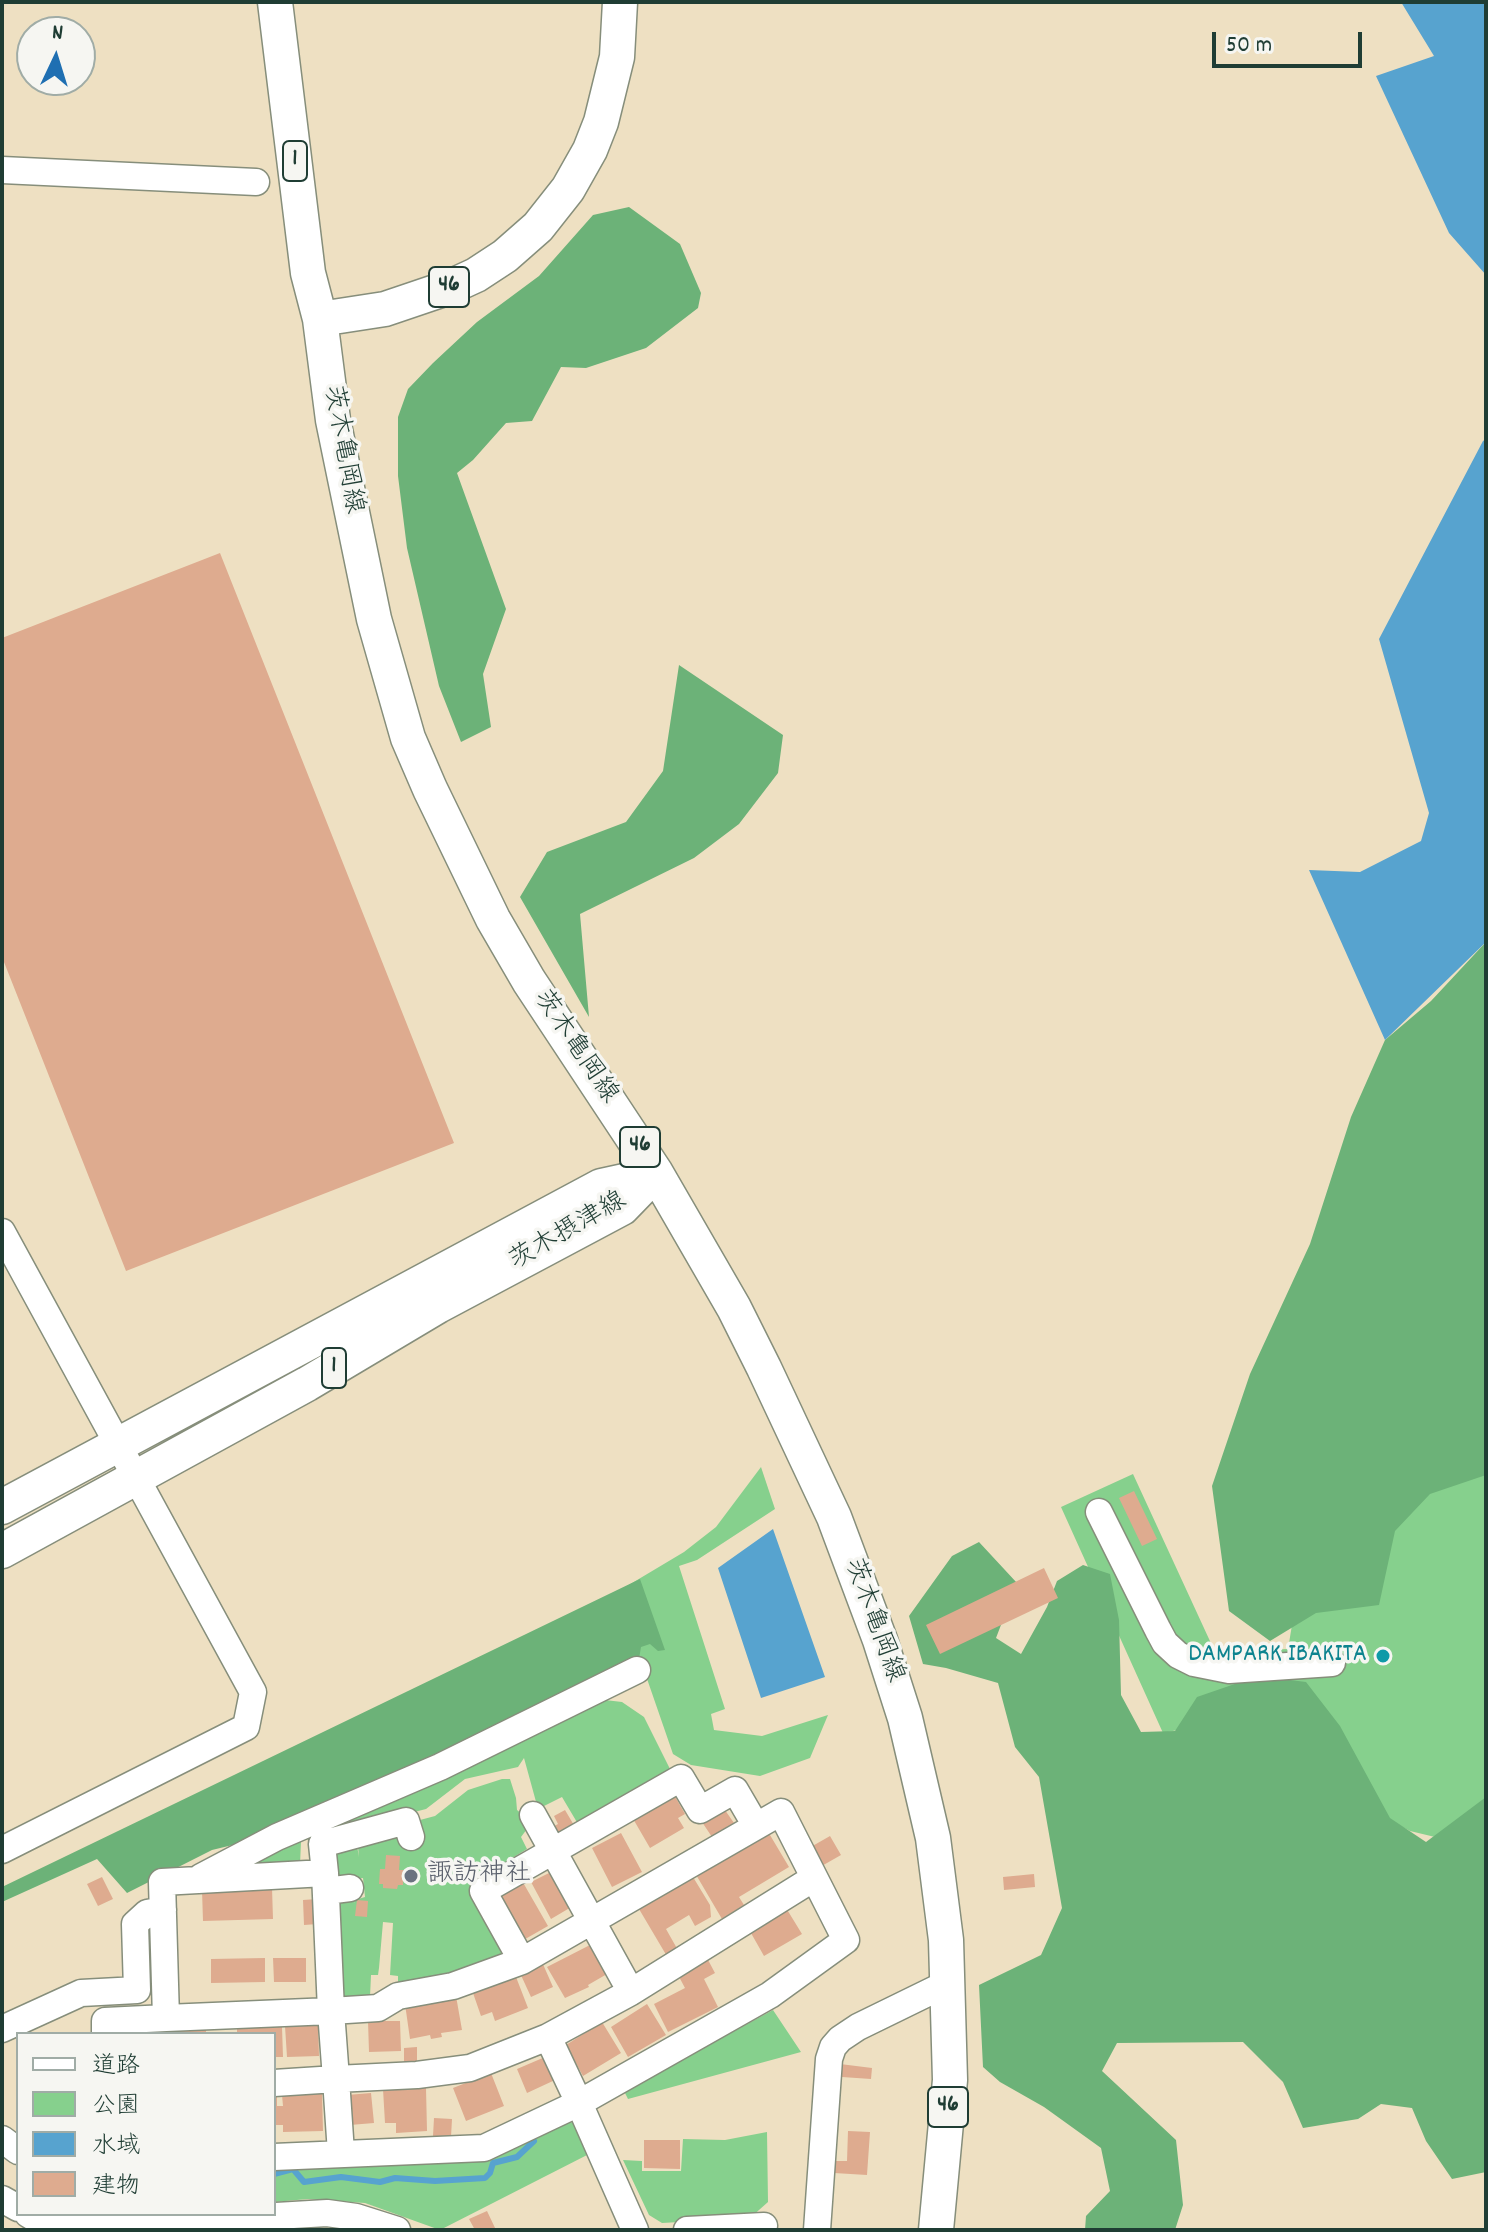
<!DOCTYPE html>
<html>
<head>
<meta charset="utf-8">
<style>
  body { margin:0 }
  #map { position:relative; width:1488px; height:2232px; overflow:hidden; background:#eee0c2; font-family:Dekko,"Klee One",sans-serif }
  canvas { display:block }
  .frame { position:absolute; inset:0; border:4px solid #1f3d34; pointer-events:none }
  .legend { position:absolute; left:16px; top:2032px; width:260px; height:184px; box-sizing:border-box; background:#f6f6f2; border:2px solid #a0aca6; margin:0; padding:10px 14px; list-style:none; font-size:24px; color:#1f3d34 }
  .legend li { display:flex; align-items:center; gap:16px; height:40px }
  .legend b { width:40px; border:2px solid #a0aca6 }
  .north { position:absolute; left:16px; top:16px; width:80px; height:80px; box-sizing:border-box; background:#f6f6f2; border:2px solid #a0aca6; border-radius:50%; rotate:4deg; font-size:22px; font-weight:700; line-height:32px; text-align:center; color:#1f3d34 }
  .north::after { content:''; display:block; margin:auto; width:28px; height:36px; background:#1f6fb2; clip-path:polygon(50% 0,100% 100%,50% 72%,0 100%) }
  .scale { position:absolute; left:1212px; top:32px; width:150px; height:36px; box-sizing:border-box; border:4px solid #1f3d34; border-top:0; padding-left:10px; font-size:24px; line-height:28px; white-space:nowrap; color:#1f3d34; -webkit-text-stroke:6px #f6f6f2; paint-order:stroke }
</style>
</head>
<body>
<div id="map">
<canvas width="1488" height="2232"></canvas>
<div class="frame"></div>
<ul class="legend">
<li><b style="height:10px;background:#fff"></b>道路</li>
<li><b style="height:22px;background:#86d08d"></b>公園</li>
<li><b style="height:22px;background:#57a3cf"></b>水域</li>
<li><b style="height:22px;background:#deab8f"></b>建物</li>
</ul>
<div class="north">N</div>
<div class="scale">50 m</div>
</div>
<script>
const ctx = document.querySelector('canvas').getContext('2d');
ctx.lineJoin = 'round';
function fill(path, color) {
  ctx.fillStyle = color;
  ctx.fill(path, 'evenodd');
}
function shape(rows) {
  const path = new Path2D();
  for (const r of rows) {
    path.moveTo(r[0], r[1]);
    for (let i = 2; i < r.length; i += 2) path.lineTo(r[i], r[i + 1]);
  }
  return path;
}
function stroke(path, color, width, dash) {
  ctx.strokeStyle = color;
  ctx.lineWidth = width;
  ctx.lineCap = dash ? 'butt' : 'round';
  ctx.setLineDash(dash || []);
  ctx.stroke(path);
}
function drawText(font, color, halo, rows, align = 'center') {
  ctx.font = font + ' Dekko,"Klee One",sans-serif';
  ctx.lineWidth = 7;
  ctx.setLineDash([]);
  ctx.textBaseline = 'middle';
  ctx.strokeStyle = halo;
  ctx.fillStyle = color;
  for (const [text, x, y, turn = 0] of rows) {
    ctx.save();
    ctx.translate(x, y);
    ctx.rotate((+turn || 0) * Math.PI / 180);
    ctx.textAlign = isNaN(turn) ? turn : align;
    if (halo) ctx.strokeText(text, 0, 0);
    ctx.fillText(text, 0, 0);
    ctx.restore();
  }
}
const green = shape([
  [1486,1453,1486,1813,1435,1837,1410,1831,1385,1818,1309,1703,1163,1733,1061,1507,1133,1474,1215,1652,1288,1649,1295,1607,1306,1573],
  [761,1467,775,1509,697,1560,679,1566,725,1709,711,1714,714,1730,762,1736,828,1715,810,1758,760,1776,691,1765,673,1754,617,1592,684,1552,716,1527],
  [605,1700,622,1702,644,1717,670,1769,578,1824,562,1797,538,1809,524,1758,518,1767,465,1779,426,1809,301,1841,300,1865,228,1870],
  [502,1779,510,1779,516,1798,517,1810,522,1814,527,1829,521,1837,527,1849,512,1858,514,1863,509,1958,398,1989,398,1976,390,1975,393,1923,383,1922,379,1968,378,1975,371,1975,370,1997,339,1998,333,1902,354,1899,355,1903,355,1900,365,1897,363,1878,352,1880,335,1873,329,1848,357,1846,359,1857,358,1847,402,1837,420,1823,420,1820,435,1816,468,1790],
  [773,2010,801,2052,628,2099,624,2091],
  [563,2117,579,2127,591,2153,440,2230,365,2203,308,2199,274,2202,274,2168,486,2156],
  [767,2132,768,2202,750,2218,662,2223,649,2215,623,2160,642,2161,642,2171,681,2171,683,2139,725,2140]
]);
const forest = shape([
  [629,207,680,244,701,293,698,308,646,348,586,368,561,367,532,421,506,423,473,460,457,473,506,609,483,674,491,727,461,742,439,686,407,548,398,476,398,417,408,389,433,363,477,322,539,276,593,215],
  [679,665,783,735,778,773,739,824,694,858,580,914,589,1017,520,897,547,852,626,822,663,771],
  [1486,942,1486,1475,1430,1494,1395,1531,1379,1605,1316,1613,1270,1641,1229,1611,1212,1486,1250,1374,1310,1244,1351,1117,1385,1040,1431,1001],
  [979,1542,1017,1583,996,1638,1021,1654,1047,1607,1057,1581,1083,1565,1110,1574,1119,1620,1121,1695,1141,1732,1175,1731,1197,1697,1258,1676,1306,1682,1340,1726,1390,1818,1426,1842,1486,1797,1486,2172,1452,2179,1426,2141,1412,2108,1381,2104,1358,2119,1303,2128,1283,2082,1243,2042,1117,2043,1102,2071,1176,2140,1183,2205,1175,2230,1085,2230,1086,2216,1110,2191,1101,2148,1044,2107,1000,2082,983,2067,979,1985,1041,1955,1062,1908,1039,1777,1015,1747,998,1683,946,1668,923,1664,909,1616,952,1556],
  [640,1579,665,1650,658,1651,650,1644,641,1647,639,1659,249,1841,212,1850,127,1893,97,1859,2,1902,2,1887]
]);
const water = shape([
  [1401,2,1486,2,1486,275,1449,233,1376,76,1434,56],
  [1486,439,1486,942,1385,1040,1309,870,1360,872,1421,841,1429,813,1379,639,1483,441],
  [773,1529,825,1677,761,1698,718,1568]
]);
const stream = shape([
  [274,2174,293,2169,304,2182,341,2177,380,2182,395,2178,435,2181,485,2178,490,2173,493,2163,517,2157,534,2141]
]);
const building = shape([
  [220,553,454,1143,126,1271,2,957,2,638],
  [1134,1491,1157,1539,1142,1546,1119,1498],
  [1044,1568,1058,1598,940,1654,926,1625],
  [673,1793,685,1814,678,1818,684,1828,650,1848,632,1817],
  [720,1803,734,1823,712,1837,698,1816],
  [565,1810,578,1832,560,1843,551,1828,558,1824,554,1816],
  [767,1830,789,1867,739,1897,744,1905,722,1919,695,1873],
  [621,1833,642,1872,612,1887,592,1848],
  [830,1836,841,1855,820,1867,809,1848],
  [386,1855,400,1856,399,1870,404,1870,403,1885,398,1885,397,1889,383,1888,383,1884,379,1884,380,1869,385,1869],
  [553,1871,573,1906,551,1919,531,1882],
  [1034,1874,1035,1887,1004,1890,1003,1877],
  [102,1877,113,1899,98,1906,87,1884],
  [693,1877,710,1905,711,1917,695,1926,689,1915,666,1929,679,1952,668,1958,639,1909],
  [521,1879,548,1926,520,1942,493,1895],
  [272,1888,273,1919,203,1921,202,1890],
  [317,1899,318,1924,304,1925,303,1900],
  [357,1900,368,1901,367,1917,355,1916],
  [783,1903,802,1934,764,1956,747,1926],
  [590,1945,607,1974,588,1985,589,1987,565,1998,547,1967],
  [265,1958,265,1982,211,1983,211,1959],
  [273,1958,306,1958,306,1982,274,1982],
  [707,1958,715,1973,704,1979,718,2007,668,2032,654,2004,685,1988,677,1973],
  [542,1962,553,1987,531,1997,520,1973],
  [516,1977,528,2008,495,2021,492,2012,481,2016,473,1993],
  [456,1996,462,2030,441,2033,442,2037,431,2039,430,2035,410,2039,405,2004],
  [647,2004,666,2035,628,2057,611,2027],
  [368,2021,400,2021,401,2051,369,2052],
  [602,2022,621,2053,583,2076,566,2045],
  [318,2025,319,2056,287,2057,285,2026],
  [206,2027,206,2034,152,2034,152,2030],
  [282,2027,283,2057,274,2057,274,2034,237,2034,237,2028],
  [417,2047,417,2063,404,2063,404,2048],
  [545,2057,555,2080,527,2093,517,2069],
  [840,2064,872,2068,871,2079,842,2077],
  [491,2073,504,2106,466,2121,453,2088],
  [426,2088,427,2131,396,2133,396,2123,385,2123,383,2089],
  [322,2093,323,2131,283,2132,283,2125,274,2125,274,2095,277,2095,277,2106,283,2106,282,2095],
  [371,2093,374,2123,350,2125,347,2095],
  [434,2118,452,2119,451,2137,433,2136],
  [848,2131,870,2132,867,2175,834,2173,835,2161,847,2161],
  [644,2140,680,2140,680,2169,644,2168],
  [487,2211,496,2230,475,2230,469,2219]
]);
const minor = shape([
  [2,170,256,182],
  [2,1232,253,1692,246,1727,2,1850],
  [1099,1512,1158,1630,1165,1643,1178,1655,1194,1663,1229,1670,1332,1663],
  [533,1815,631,1992,548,2037],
  [325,1873,322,1844,406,1821,411,1837],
  [201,1877,277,1837,440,1767,637,1670],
  [326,1891,350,1888],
  [522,1961,483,1891,681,1778,700,1810,735,1790,756,1826],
  [631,1992,814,1878],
  [166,2018,331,2011,336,2079,274,2083],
  [2,2029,81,1993,137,1990,135,1924,147,1913,163,1910],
  [105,2034,105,2021,166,2018,162,1882,325,1873,331,2011,378,2008,398,1996,453,1986,522,1961,781,1812,846,1940,770,1995,579,2103,635,2230],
  [2,2139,18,2151],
  [274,2157,484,2148,579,2103,548,2037,470,2068,417,2075,336,2079,341,2153],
  [2,2199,18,2208],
  [28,2214,38,2220,90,2227,327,2213,356,2217,397,2230],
  [687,2230,764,2226],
  [817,2230,829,2059,833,2047,840,2039,858,2027,948,1983]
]);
const major = shape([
  [275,2,308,273,320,319,333,420,374,619,408,738,430,789,493,919,529,981,656,1173,734,1308,764,1368,834,1517,880,1640,905,1718,933,1838,946,1940,950,2080,936,2230],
  [320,319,385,309,450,287,476,275,505,256,538,227,568,189,590,150,601,122,617,57,620,2],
  [2,1507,601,1186,656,1174],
  [2,1551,307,1384,438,1306,622,1208,656,1173]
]);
const markers = [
  [1383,1656,8,"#0f9aa8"],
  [411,1876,8,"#6b7280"]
];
const shields = [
  [295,161,24],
  [449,287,40],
  [640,1147,40],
  [334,1368,24],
  [948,2107,40]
];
const shieldNames = [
  ["1",295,161],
  ["46",449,287],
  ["46",640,1147],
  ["1",334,1368],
  ["46",948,2107]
];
const streetNames = [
  ["茨木亀岡線",341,450,80],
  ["茨木亀岡線",574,1048,56],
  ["茨木摂津線",569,1233,-30],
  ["茨木亀岡線",872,1621,70]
];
const cultureNames = [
  ["DAMPARK IBAKITA",1367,1656]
];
const worshipNames = [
  ["諏訪神社",427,1876]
];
fill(green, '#86d08d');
fill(forest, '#6cb278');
fill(water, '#57a3cf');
stroke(stream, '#57a3cf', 6);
fill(building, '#deab8f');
stroke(minor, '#868e7b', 29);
stroke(major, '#868e7b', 37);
stroke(minor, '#fff', 26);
stroke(major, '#fff', 34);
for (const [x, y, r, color] of markers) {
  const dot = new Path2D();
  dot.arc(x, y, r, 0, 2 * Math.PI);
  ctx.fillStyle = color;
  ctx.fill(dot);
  stroke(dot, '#f6f6f2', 3);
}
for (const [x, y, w] of shields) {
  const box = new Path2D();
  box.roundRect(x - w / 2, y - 20, w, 40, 6);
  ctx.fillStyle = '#f6f6f2';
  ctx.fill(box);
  stroke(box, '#1f3d34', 2);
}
drawText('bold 24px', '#1f3d34', null, shieldNames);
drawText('26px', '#1f3d34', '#f6f6f2', streetNames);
drawText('26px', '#0d838f', '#f6f6f2', cultureNames, 'right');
drawText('26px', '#5b616d', '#f6f6f2', worshipNames, 'left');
</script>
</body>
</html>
